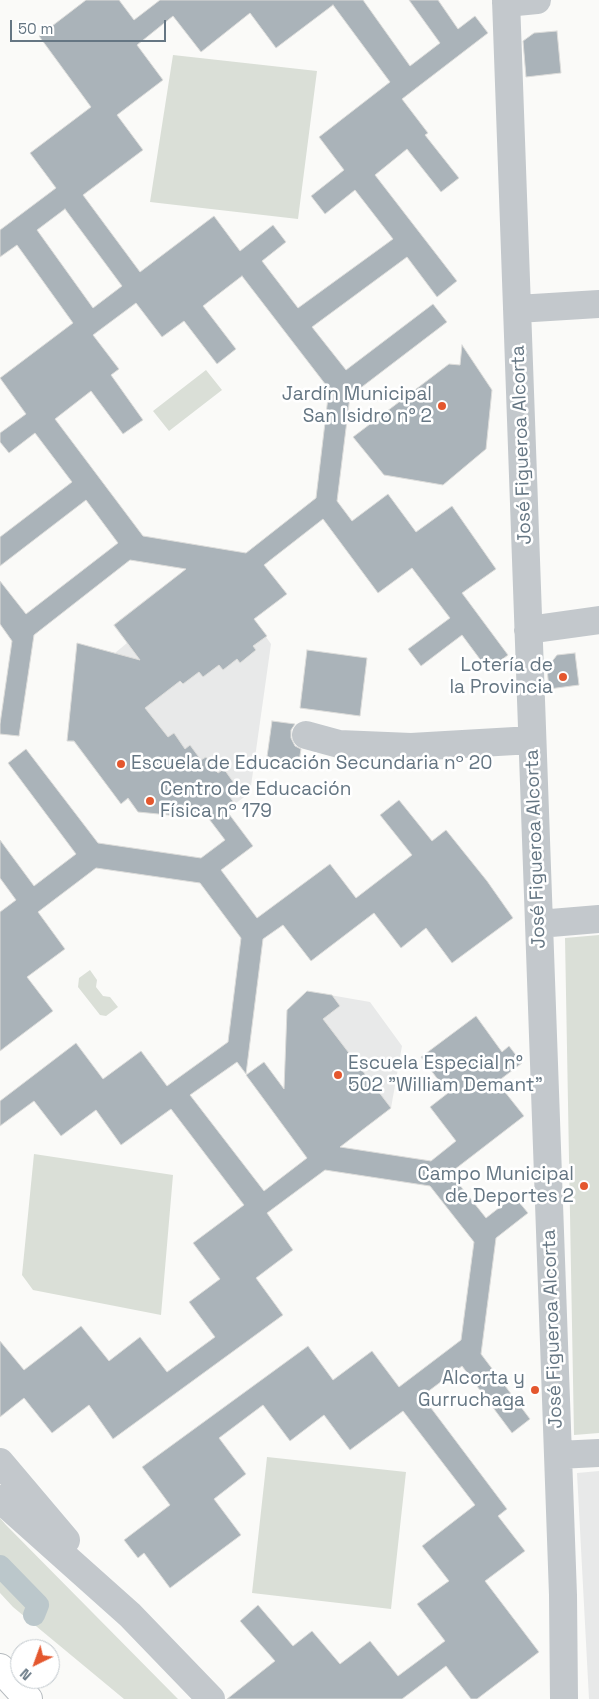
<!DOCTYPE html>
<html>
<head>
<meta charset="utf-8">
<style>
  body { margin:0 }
  #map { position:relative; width:599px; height:1699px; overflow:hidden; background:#fafaf8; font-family:"Space Grotesk",sans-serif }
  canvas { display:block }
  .north { position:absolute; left:10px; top:1639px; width:50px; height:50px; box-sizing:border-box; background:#fff; border:1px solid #c1c8cd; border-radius:50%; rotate:222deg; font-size:14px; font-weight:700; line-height:20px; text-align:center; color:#657683 }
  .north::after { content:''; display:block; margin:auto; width:18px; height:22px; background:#e4572e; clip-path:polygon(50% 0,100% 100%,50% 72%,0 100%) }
  .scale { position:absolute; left:10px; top:20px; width:156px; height:22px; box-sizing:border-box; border:2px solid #657683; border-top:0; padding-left:6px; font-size:15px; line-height:18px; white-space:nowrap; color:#657683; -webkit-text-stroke:4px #fff; paint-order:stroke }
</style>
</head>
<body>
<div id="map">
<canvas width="599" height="1699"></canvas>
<div class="north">N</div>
<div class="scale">50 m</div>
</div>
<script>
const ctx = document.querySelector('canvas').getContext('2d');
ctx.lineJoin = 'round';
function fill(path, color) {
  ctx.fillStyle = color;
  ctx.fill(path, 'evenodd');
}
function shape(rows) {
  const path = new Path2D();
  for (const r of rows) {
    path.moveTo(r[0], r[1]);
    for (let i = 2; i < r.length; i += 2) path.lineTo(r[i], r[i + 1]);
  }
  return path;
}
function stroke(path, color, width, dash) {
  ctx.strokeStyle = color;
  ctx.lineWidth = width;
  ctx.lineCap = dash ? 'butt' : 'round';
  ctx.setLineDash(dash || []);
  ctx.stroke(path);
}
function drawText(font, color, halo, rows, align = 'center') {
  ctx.font = font + ' "Space Grotesk",sans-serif';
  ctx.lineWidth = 5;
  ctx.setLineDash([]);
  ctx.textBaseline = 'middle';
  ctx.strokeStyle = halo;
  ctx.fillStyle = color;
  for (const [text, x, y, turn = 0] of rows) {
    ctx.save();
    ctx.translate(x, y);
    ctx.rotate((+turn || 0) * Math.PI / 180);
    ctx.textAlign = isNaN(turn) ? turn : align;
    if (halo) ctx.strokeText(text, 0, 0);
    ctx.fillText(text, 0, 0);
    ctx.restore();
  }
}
const built = shape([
  [158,590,242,603,271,644,250,793,211,821,203,811,198,814,196,812,190,817,188,814,184,816,138,812,128,799,121,804,74,742,67,741,77,643,115,653,127,643,113,625],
  [307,991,370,1002,402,1046,391,1108,373,1122,344,1119,286,1041,287,1010],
  [599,1471,599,1699,589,1699,577,1473]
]);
const green = shape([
  [173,55,317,71,298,219,150,202],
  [206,370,222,390,169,431,153,411],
  [599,935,599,1433,574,1435,565,938],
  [90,970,97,980,96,987,103,996,110,997,118,1007,106,1016,100,1015,78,987,79,978],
  [34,1154,173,1175,161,1315,33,1290,22,1275],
  [267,1457,406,1472,391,1609,252,1593],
  [0,1518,6,1525,178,1699,124,1699,13,1607,0,1593]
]);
const canal = shape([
  [0,1566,38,1605,34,1615]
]);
const building = shape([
  [86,0,119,0,134,20,160,0,363,0,410,66,440,43,409,0,438,0,458,29,475,16,488,33,402,99,428,133,425,135,459,178,441,192,407,149,375,175,457,281,437,297,407,257,312,327,346,370,433,304,447,322,350,396,337,501,352,521,388,494,416,532,452,506,496,569,462,593,508,655,488,670,462,635,421,666,408,649,450,618,412,568,378,593,323,519,264,565,287,594,254,619,267,636,253,646,256,650,240,663,237,659,223,670,219,665,203,677,199,672,183,684,180,681,145,708,168,737,174,733,185,749,190,745,201,760,206,757,218,773,224,769,236,786,227,793,235,804,226,810,253,846,221,870,257,918,330,864,356,898,412,855,380,815,399,800,432,841,446,830,487,881,513,918,452,963,426,928,401,948,374,913,311,961,283,925,263,939,246,1074,237,1062,190,1095,264,1191,307,1158,246,1075,264,1062,284,1089,287,1010,307,991,332,995,340,1006,323,1019,391,1108,340,1147,431,1161,456,1141,430,1107,448,1093,421,1057,476,1016,502,1052,509,1046,522,1063,497,1082,524,1116,450,1173,486,1218,514,1196,528,1213,496,1238,481,1354,530,1419,512,1433,462,1366,422,1396,507,1509,498,1516,525,1551,485,1581,539,1652,477,1699,471,1699,446,1666,402,1699,227,1699,275,1661,240,1621,258,1605,293,1646,312,1631,340,1664,370,1641,398,1676,445,1641,417,1604,449,1581,422,1546,475,1505,403,1411,350,1450,324,1415,290,1441,263,1405,219,1438,246,1474,214,1499,241,1535,170,1588,144,1553,138,1558,124,1540,170,1505,142,1467,308,1346,333,1380,372,1351,399,1387,461,1340,474,1242,430,1186,325,1170,267,1213,293,1250,256,1278,283,1315,113,1439,89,1405,52,1433,24,1398,0,1417,0,1341,24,1370,81,1326,109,1361,140,1337,167,1372,215,1337,189,1302,220,1279,193,1243,244,1205,171,1109,121,1145,96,1110,61,1136,34,1101,0,1126,0,1101,76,1043,103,1079,141,1051,167,1086,228,1042,241,938,200,883,96,868,38,912,65,949,27,977,53,1011,0,1051,0,912,16,900,0,878,0,840,34,886,76,854,8,763,26,749,98,843,201,858,225,840,203,811,198,814,196,812,189,817,138,812,128,798,121,804,74,741,67,741,77,643,140,660,114,625,186,569,130,560,34,635,19,736,0,734,0,724,12,641,0,624,0,581,26,614,118,543,86,500,0,566,0,537,72,482,35,433,9,453,0,442,0,433,26,414,0,378,73,323,17,245,0,257,0,230,56,188,30,153,91,107,39,36,86,0],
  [333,5,390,82,319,137,344,170,311,196,325,214,355,190,393,239,298,308,262,261,286,242,273,225,240,251,214,216,140,272,83,195,143,150,117,115,163,80,137,45,173,16,201,52,250,13,276,48,333,5],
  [65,209,122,286,93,308,37,230,65,209],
  [242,276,329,389,316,498,246,553,143,536,55,419,91,391,123,434,143,420,111,375,119,369,93,335,136,303,162,337,184,321,217,364,236,349,203,306,242,276],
  [557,31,561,73,526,77,523,41,534,33,557,31],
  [462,345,492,390,486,449,443,485,384,475,353,437,449,364,460,365,462,345],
  [307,650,367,658,360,716,300,708,307,650],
  [575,653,579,685,549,689,547,668,557,655,575,653],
  [272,721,295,724,291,730,291,738,295,746,301,749,299,762,267,757,272,721]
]);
const minor = shape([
  [506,0,563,1595,564,1699],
  [506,3,537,0],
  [517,309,599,304],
  [528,630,599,620],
  [306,735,339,744,411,747,532,740],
  [539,924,599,919],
  [558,1455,599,1453],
  [0,1462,66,1540],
  [0,1499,130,1615,211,1699]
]);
const highway = shape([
  [0,1668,28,1699]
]);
const markers = [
  [442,406,5,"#e4572e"],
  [563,677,5,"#e4572e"],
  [121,764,5,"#e4572e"],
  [150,801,5,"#e4572e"],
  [338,1075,5,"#e4572e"],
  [584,1186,5,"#e4572e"],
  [535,1390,5,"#e4572e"]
];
const poiNames = [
  ["Jardín Municipal",432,395],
  ["San Isidro n° 2",432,417],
  ["Lotería de",553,666],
  ["la Provincia",553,688],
  ["Escuela de Educación Secundaria nº 20",131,764,"left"],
  ["Centro de Educación",160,790,"left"],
  ["Física nº 179",160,812,"left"],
  ["Escuela Especial n°",348,1064,"left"],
  ["502 \"William Demant\"",348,1086,"left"],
  ["Campo Municipal",574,1175],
  ["de Deportes 2",574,1197],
  ["Alcorta y",525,1379],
  ["Gurruchaga",525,1401]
];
const streetNames = [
  ["José Figueroa Alcorta",522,445,-92],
  ["José Figueroa Alcorta",536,849,-92],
  ["José Figueroa Alcorta",553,1329,-92]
];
fill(built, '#e8e9e9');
fill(green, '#dadfd7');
stroke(canal, '#bbc7cb', 22);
fill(building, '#aab3b9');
stroke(building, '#dcdcda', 1);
stroke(highway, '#b4b9bd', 30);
stroke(minor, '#c3c8cc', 28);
stroke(highway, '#fff', 28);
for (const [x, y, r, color] of markers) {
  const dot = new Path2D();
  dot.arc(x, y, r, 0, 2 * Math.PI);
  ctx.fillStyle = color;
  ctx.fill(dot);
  stroke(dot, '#fff', 2);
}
drawText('19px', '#657683', '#fff', poiNames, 'right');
drawText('19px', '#657683', '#fff', streetNames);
</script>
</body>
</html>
